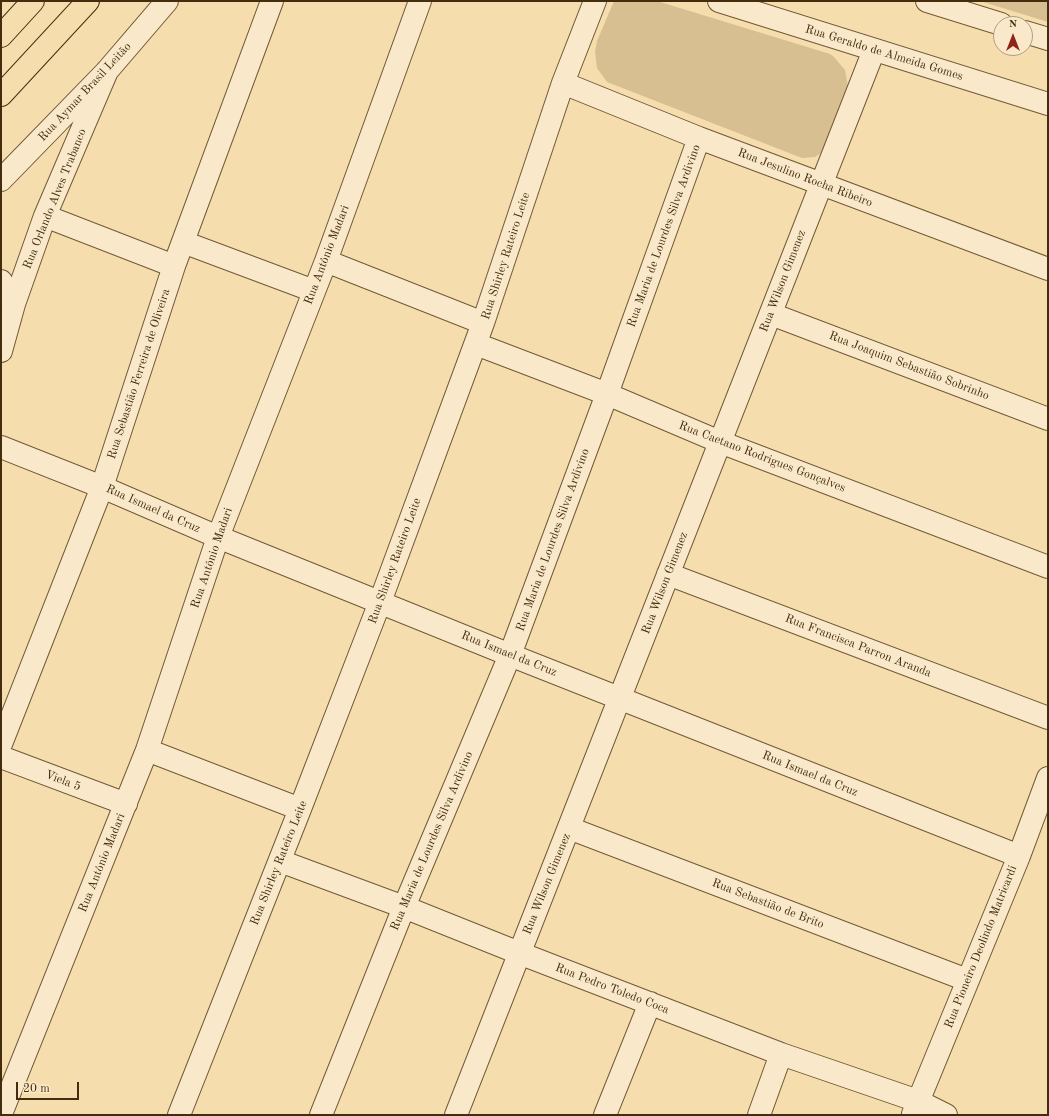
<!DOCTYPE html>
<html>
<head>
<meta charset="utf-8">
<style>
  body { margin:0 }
  #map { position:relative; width:1049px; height:1116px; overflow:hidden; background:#f6ddad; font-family:"Old Standard TT",serif }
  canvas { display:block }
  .frame { position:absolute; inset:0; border:2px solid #432d0e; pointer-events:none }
  .north { position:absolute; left:993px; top:16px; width:40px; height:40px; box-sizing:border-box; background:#f9e9ca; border:1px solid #b09e7f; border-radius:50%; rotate:0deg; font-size:11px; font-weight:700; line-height:16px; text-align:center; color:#432d0e }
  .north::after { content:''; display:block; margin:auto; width:14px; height:18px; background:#8f2418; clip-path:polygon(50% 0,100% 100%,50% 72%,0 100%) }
  .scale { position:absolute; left:16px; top:1082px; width:63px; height:18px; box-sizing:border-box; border:2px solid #432d0e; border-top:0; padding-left:5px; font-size:12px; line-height:14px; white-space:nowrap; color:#432d0e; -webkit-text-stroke:3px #f9e9ca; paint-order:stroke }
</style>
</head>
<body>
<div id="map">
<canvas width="1049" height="1116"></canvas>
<div class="frame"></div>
<div class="north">N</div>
<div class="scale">20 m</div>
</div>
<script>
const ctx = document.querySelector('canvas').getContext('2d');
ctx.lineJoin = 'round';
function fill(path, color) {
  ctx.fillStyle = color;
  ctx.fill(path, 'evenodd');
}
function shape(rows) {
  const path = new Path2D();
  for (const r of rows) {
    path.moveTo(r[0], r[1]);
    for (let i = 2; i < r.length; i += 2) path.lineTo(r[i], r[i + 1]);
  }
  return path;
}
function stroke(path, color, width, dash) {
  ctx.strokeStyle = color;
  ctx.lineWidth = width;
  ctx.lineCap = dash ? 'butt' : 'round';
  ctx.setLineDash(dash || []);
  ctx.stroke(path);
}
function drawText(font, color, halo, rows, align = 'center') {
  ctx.font = font + ' "Old Standard TT",serif';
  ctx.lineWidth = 3.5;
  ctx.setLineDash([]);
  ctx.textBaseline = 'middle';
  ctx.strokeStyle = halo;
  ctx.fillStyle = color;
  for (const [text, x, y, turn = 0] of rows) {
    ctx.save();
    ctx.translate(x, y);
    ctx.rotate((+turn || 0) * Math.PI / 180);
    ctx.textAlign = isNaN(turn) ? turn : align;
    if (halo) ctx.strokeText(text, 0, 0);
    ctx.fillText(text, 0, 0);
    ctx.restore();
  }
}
const green = shape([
  [614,1,657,1,830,54,834,57,845,70,848,86,823,152,815,157,802,158,607,82,597,68,595,52,597,41],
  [980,1,1048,1,1048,22]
]);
const minor = shape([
  [719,1,1048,104],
  [927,1,1001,24],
  [1025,32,1048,39],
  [563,83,699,138,1048,269],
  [1,180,107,71,167,1],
  [45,216,174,266],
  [183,242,314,291],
  [326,261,483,323],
  [1,281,14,304],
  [771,314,1048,419],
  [476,344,607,394,720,442,1048,567],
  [1,351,14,304,45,216,107,71],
  [1,447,102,487,218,537,510,655,1019,856],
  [668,574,1048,718],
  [1,744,102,487,174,266,272,1],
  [147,750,300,809],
  [1,757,126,804],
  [569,828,967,980],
  [280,861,404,907,519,953,781,1054,918,1101,946,1115],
  [1,1114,147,750,218,537,326,261,420,1],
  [913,1114,1019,856,1048,778],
  [179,1115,300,809,380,602,483,323,563,83,595,1],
  [321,1115,404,907,510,655,607,394,699,138],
  [456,1115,874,50],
  [605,1115,650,1003],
  [759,1115,781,1054]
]);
const major = shape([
  [1,36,33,1],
  [1,95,88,1]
]);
const streetNames = [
  ["Rua Geraldo de Almeida Gomes",884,53,17],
  ["Rua Aymar Brasil Leitão",85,92,-47],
  ["Rua Jesulino Rocha Ribeiro",805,178,21],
  ["Rua Orlando Alves Trabanco",55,199,-68],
  ["Rua Maria de Lourdes Silva Ardivino",664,236,-70],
  ["Rua Antônio Madari",327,255,-69],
  ["Rua Shirley Rateiro Leite",506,256,-72],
  ["Rua Wilson Gimenez",783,281,-69],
  ["Rua Joaquim Sebastião Sobrinho",909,366,21],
  ["Rua Sebastião Ferreira de Oliveira",139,374,-72],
  ["Rua Caetano Rodrigues Gonçalves",762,457,21],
  ["Rua Ismael da Cruz",153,509,24],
  ["Rua Maria de Lourdes Silva Ardivino",553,540,-70],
  ["Rua Antônio Madari",212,558,-71],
  ["Rua Shirley Rateiro Leite",395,561,-70],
  ["Rua Wilson Gimenez",665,583,-69],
  ["Rua Francisca Parron Aranda",858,646,21],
  ["Rua Ismael da Cruz",509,654,22],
  ["Rua Ismael da Cruz",810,774,22],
  ["Viela 5",63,781,21],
  ["Rua Maria de Lourdes Silva Ardivino",432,841,-67],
  ["Rua Antônio Madari",102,863,-68],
  ["Rua Shirley Rateiro Leite",279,863,-68],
  ["Rua Wilson Gimenez",547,884,-68],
  ["Rua Sebastião de Brito",768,904,21],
  ["Rua Pioneiro Deolindo Matricardi",981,947,-68],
  ["Rua Pedro Toledo Coca",612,989,21]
];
fill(green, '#d8bf92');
stroke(minor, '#705936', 24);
stroke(major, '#432d0e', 24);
stroke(minor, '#f9e9ca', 22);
stroke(major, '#f6ddad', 22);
drawText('12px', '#432d0e', '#f9e9ca', streetNames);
</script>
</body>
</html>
